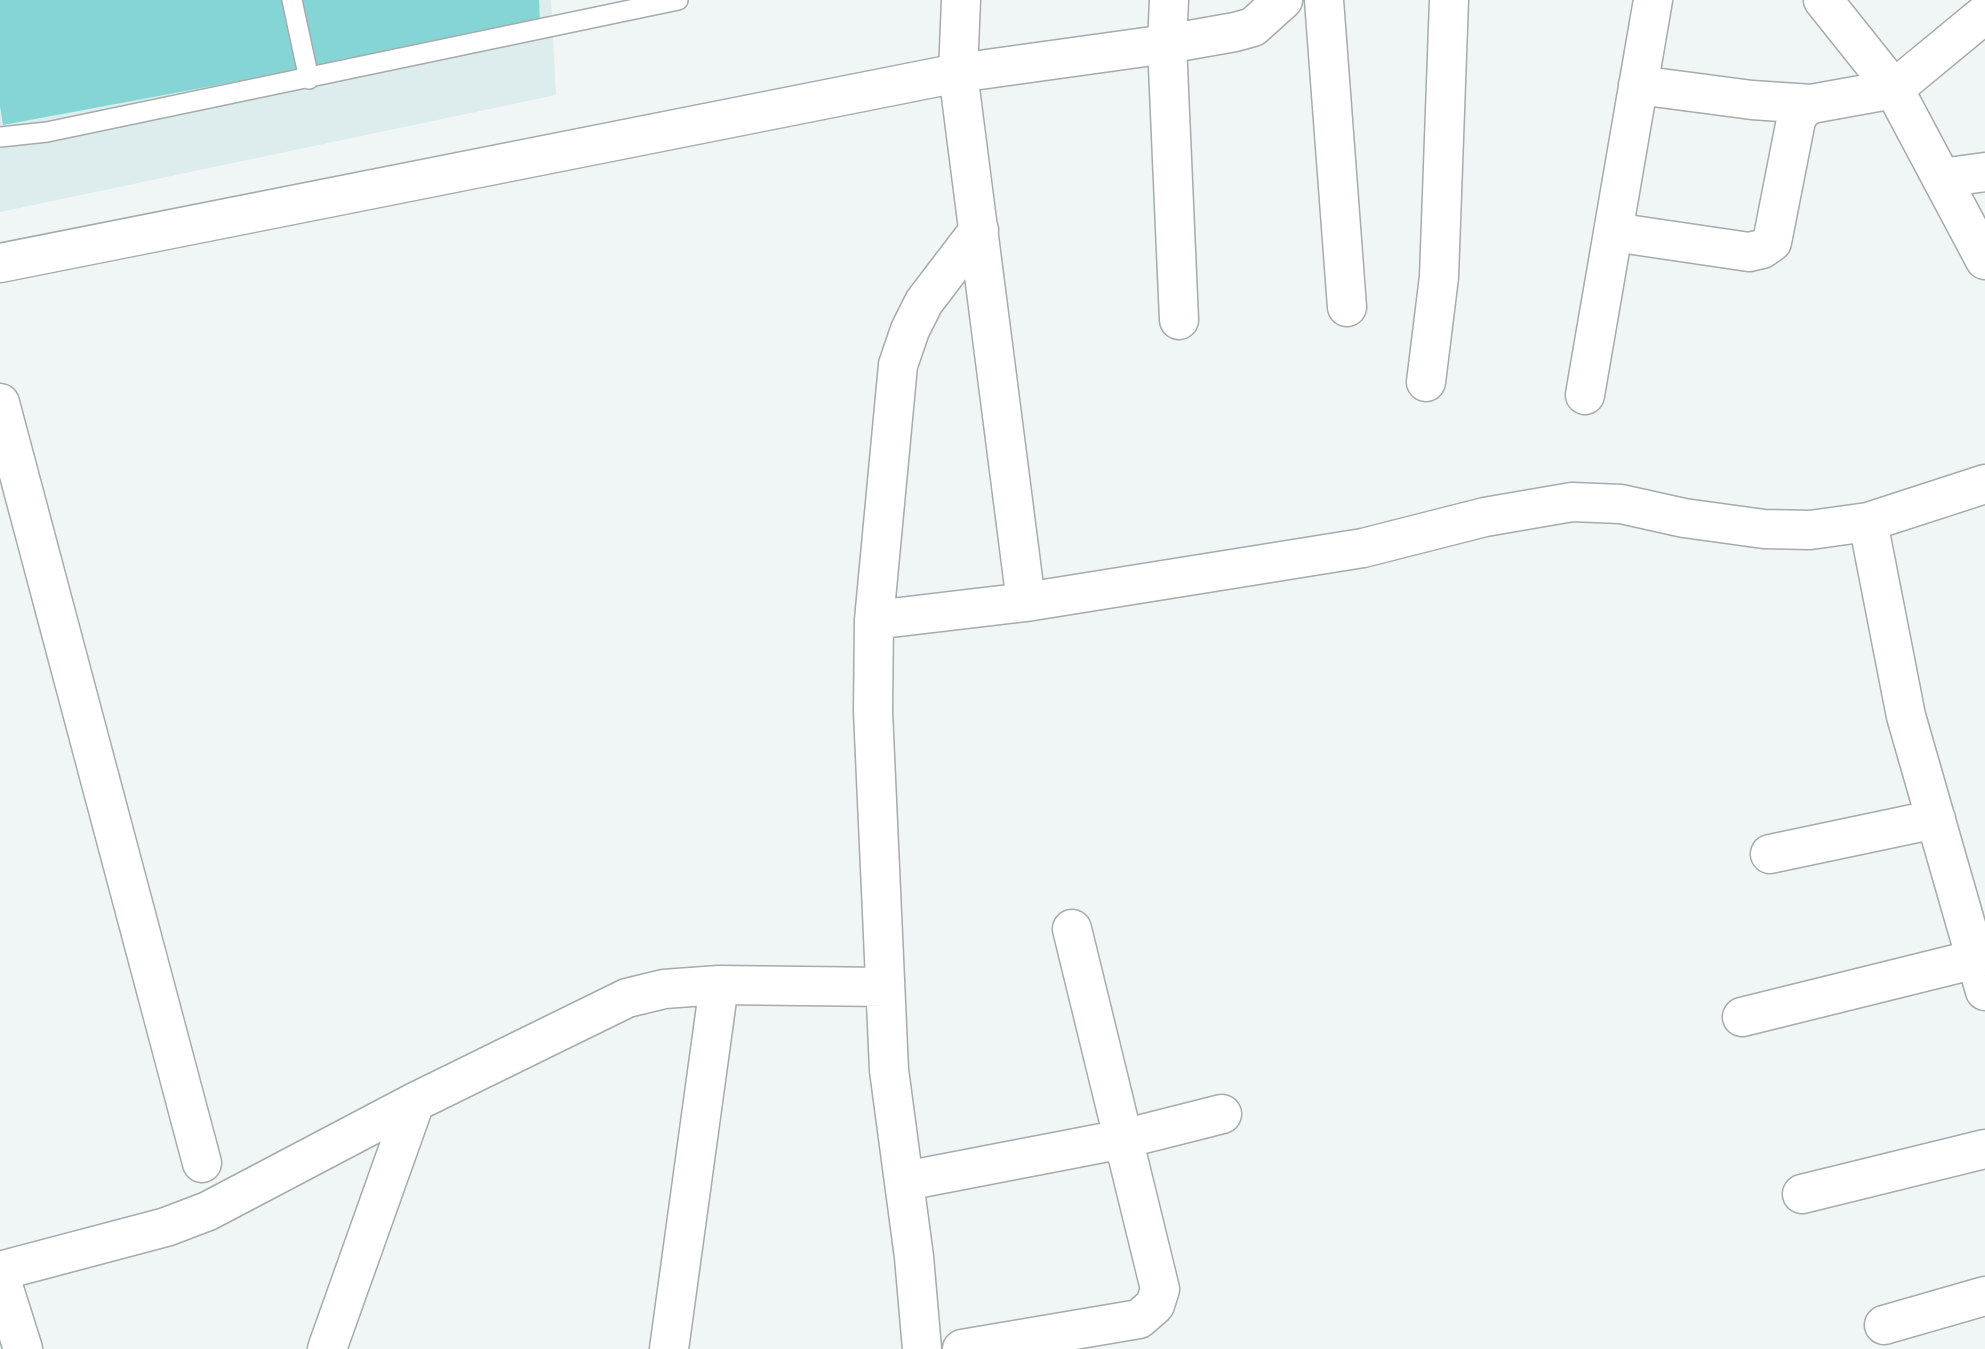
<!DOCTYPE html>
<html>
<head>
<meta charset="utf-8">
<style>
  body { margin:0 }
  canvas { display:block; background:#f0f5f5 }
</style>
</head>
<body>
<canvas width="1985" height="1349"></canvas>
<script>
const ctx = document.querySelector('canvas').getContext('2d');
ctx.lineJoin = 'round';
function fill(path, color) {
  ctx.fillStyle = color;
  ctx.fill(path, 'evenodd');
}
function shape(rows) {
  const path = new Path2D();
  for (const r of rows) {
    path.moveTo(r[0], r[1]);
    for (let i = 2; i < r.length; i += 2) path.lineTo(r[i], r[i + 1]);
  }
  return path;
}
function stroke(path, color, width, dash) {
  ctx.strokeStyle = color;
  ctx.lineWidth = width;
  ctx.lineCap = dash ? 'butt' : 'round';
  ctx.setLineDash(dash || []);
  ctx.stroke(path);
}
const built = shape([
  [0,0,551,0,556,95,0,212]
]);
const green = shape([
  [0,0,539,0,540,25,3,125,0,106]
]);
const service = shape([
  [292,0,309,79],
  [0,137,47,132,678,0]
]);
const minor = shape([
  [1169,0,1167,44,1179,320],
  [1324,0,1347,307],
  [1823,0,1894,89,1985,260],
  [1638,85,1752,100,1811,104],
  [1941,178,1985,172],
  [1613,232,1749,252,1762,249,1772,242,1796,120,1801,111,1811,104,1894,89,1985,14],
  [0,263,958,73,961,0],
  [1426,382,1439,277,1449,0],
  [1585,395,1653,0],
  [0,403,202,1163],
  [1868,522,1906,716,1985,991],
  [1026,602,958,73,1167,44,1235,32,1253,27,1283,0],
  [874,620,1026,602,1363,548,1485,517,1572,502,1621,504,1684,518,1764,529,1810,530,1868,522,1985,484],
  [1770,854,1936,819],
  [1742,1017,1976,959],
  [905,1181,1123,1139,1222,1114],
  [1802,1194,1985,1149],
  [0,1271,166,1227,208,1211,415,1102,627,998,664,989,719,985,885,987],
  [0,1276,23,1349],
  [1884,1325,1985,1296],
  [327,1349,415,1102],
  [669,1349,719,985],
  [922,1349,914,1257,889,1070,873,711,874,620,898,365,910,330,924,302,979,230],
  [962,1349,1139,1319,1155,1305,1160,1289,1072,929]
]);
fill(built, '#ddecec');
fill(green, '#85d5d7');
stroke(service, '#a6abab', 22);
stroke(minor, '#a6abab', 41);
stroke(service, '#fff', 19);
stroke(minor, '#fff', 38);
</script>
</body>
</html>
